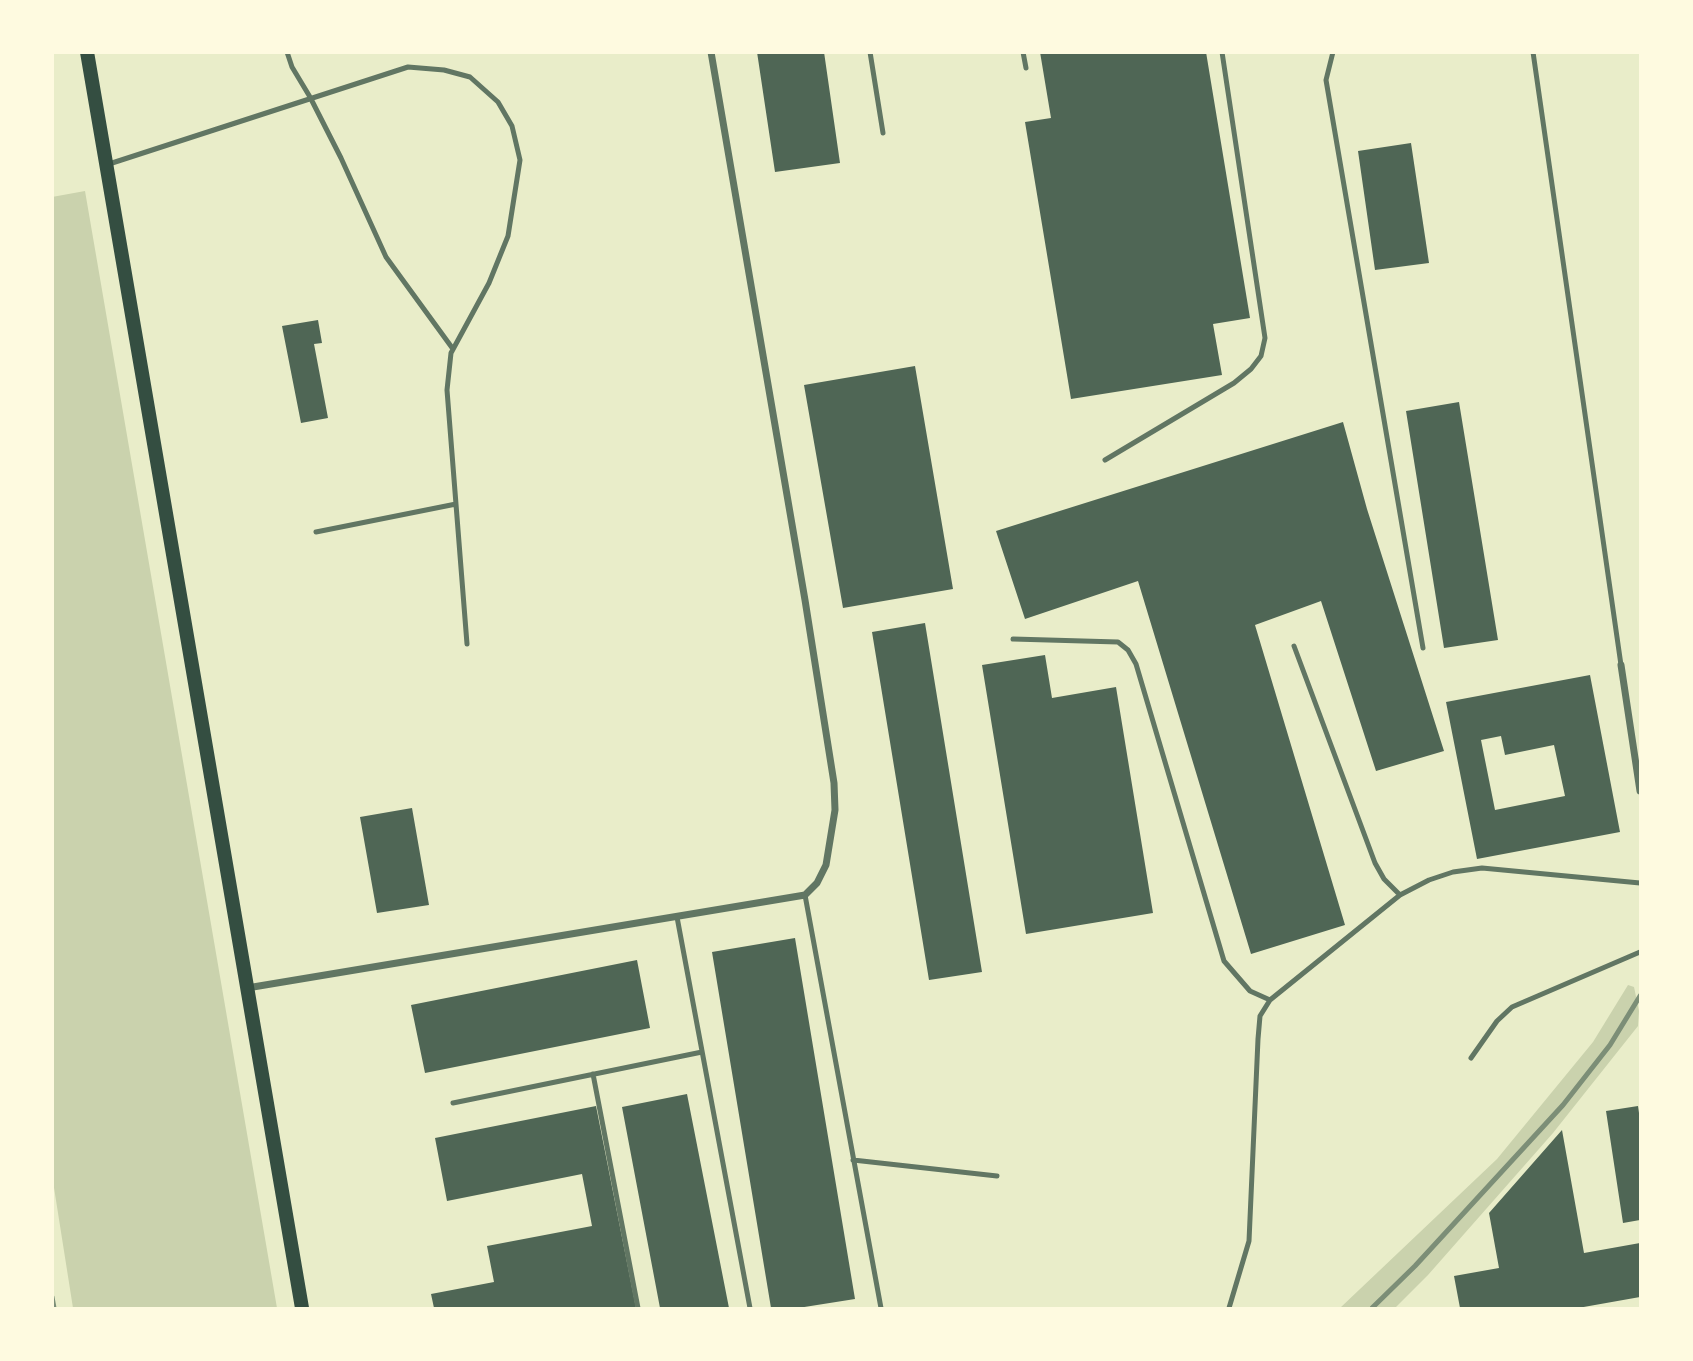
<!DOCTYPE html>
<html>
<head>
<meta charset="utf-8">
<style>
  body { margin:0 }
  #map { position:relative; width:1693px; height:1361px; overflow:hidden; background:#e9edc9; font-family:"Titillium Web",sans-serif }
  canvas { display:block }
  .frame { position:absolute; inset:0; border:54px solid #fefae0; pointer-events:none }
</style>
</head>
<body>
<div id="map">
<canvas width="1693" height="1361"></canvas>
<div class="frame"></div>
</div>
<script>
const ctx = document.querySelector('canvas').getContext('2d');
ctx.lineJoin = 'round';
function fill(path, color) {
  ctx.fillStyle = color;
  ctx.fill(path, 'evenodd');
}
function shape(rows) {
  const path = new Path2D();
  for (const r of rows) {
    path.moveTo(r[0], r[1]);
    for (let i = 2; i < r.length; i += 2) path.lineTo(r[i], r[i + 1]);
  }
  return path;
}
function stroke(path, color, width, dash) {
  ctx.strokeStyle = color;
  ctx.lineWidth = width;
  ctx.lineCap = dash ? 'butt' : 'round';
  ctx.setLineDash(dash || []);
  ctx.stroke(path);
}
const green = shape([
  [85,191,277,1308,73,1308,52,1175,52,197],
  [1628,985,1634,987,1639,1011,1638,1026,1553,1133,1428,1275,1395,1308,1340,1308,1497,1159,1593,1042]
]);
const building = shape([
  [757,52,824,52,840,163,775,172],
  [1040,52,1206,52,1250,318,1213,324,1222,375,1071,399,1025,122,1051,118],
  [1411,143,1429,263,1375,270,1358,151],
  [318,320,322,343,314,344,328,418,301,423,282,326],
  [915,366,953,589,843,608,804,385],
  [1459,402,1498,640,1444,648,1406,411],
  [1343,422,1367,509,1444,751,1376,771,1321,601,1255,625,1345,925,1251,954,1138,581,1025,619,996,531],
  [925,623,982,972,929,980,872,632],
  [1045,655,1052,698,1116,687,1153,913,1026,934,982,665],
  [1590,675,1620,832,1477,859,1446,702],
  [1501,736,1505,755,1554,745,1565,796,1495,810,1481,740],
  [412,808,429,905,377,913,360,817],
  [795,938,855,1299,798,1308,771,1308,712,952],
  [637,960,650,1028,425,1073,411,1005],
  [687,1094,729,1308,660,1308,622,1107],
  [596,1106,636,1308,434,1308,431,1294,494,1282,487,1246,592,1226,582,1174,447,1201,435,1138],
  [1638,1106,1640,1120,1640,1220,1623,1223,1606,1111],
  [1562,1130,1584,1253,1640,1243,1640,1297,1578,1308,1460,1308,1454,1276,1499,1268,1489,1213]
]);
const service = shape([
  [287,52,292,67,310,97,341,158,386,257,453,349],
  [870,52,883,133],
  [1023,52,1026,68],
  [1333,52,1326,80,1423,648],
  [1533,52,1621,665],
  [109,164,408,67,444,70,470,77,498,102,512,126,520,160,508,236,489,283,451,353,447,390,467,644],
  [1105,460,1234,383,1251,369,1261,356,1265,338,1222,52],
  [316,532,456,504],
  [1013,639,1118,642,1128,650,1136,664,1224,961,1250,991,1270,1000],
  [1294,646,1375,863,1384,879,1400,895],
  [805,895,881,1308],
  [677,917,750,1308],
  [1471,1058,1497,1021,1512,1007,1640,952],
  [593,1074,638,1308],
  [453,1103,702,1052],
  [853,1160,997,1176],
  [1229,1308,1249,1241,1258,1039,1260,1016,1270,1000,1400,895,1429,880,1453,872,1482,868,1640,883]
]);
const minor = shape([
  [1621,665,1640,791],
  [247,988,805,895,817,883,826,865,835,810,834,783,805,600,711,52]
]);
const secondary = shape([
  [87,52,302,1308]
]);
const rail = shape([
  [52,1297,54,1308],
  [1372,1308,1415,1266,1563,1105,1610,1045,1640,996]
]);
fill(green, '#cad2ad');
fill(building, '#4f6655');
stroke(service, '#617663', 5);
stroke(minor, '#617663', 7);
stroke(secondary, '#344e41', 14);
stroke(rail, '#7c8e77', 5);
</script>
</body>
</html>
